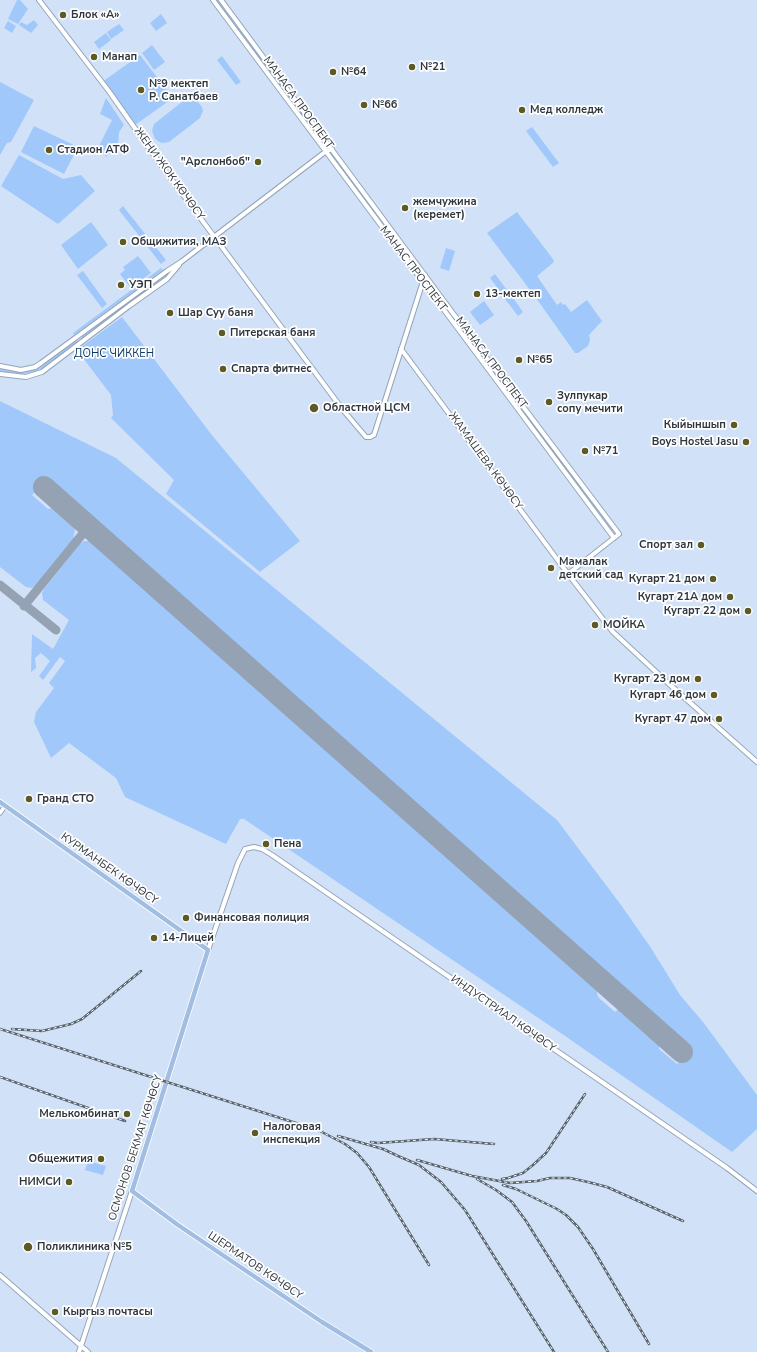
<!DOCTYPE html>
<html>
<head>
<meta charset="utf-8">
<style>
  body { margin:0 }
  canvas { display:block; background:#d1e2f8 }
</style>
</head>
<body>
<canvas width="757" height="1352"></canvas>
<script>
const ctx = document.querySelector('canvas').getContext('2d');
ctx.lineJoin = 'round';
function fill(path, color) {
  ctx.fillStyle = color;
  ctx.fill(path, 'evenodd');
}
function shape(rows) {
  const path = new Path2D();
  for (const r of rows) {
    path.moveTo(r[0], r[1]);
    for (let i = 2; i < r.length; i += 2) path.lineTo(r[i], r[i + 1]);
  }
  return path;
}
function stroke(path, color, width, dash) {
  ctx.strokeStyle = color;
  ctx.lineWidth = width;
  ctx.lineCap = dash ? 'butt' : 'round';
  ctx.setLineDash(dash || []);
  ctx.stroke(path);
}
function drawText(font, color, halo, rows, align = 'center') {
  ctx.font = font + ' "Nunito Sans",sans-serif';
  ctx.lineWidth = 3.5;
  ctx.setLineDash([]);
  ctx.textBaseline = 'middle';
  ctx.strokeStyle = halo;
  ctx.fillStyle = color;
  for (const [text, x, y, turn = 0] of rows) {
    ctx.save();
    ctx.translate(x, y);
    ctx.rotate((+turn || 0) * Math.PI / 180);
    ctx.textAlign = isNaN(turn) ? turn : align;
    if (halo) ctx.strokeText(text, 0, 0);
    ctx.fillText(text, 0, 0);
    ctx.restore();
  }
}
const green = shape([
  [17,0,20,0,28,9,18,24,8,19],
  [215,0,219,0,270,69,269,70,269,71],
  [161,14,167,23,156,31,150,23],
  [34,20,38,25,31,33,19,25,21,22,27,25],
  [8,21,16,26,12,33,4,28],
  [119,24,124,30,111,39,107,32],
  [106,33,111,40,99,49,94,42],
  [152,45,165,62,154,70,142,53],
  [140,55,173,98,135,125,102,82],
  [222,56,241,82,236,85,217,60],
  [278,80,306,117,305,119,277,82],
  [0,82,34,100,11,142,7,143,0,155],
  [191,97,197,101,202,107,203,111,200,118,169,142,162,143,158,141,155,139,152,131,154,124,187,98],
  [106,98,124,125,119,132,118,144,106,157,99,146,112,120,100,114],
  [34,126,78,147,64,174,21,152],
  [532,127,559,163,553,167,526,131],
  [333,154,363,195,362,197,331,155],
  [19,155,63,179,81,175,95,191,58,224,1,186],
  [365,199,391,232,390,234,364,200],
  [123,206,166,260,161,264,119,210],
  [517,212,553,259,554,262,537,276,557,305,561,302,563,305,565,304,571,312,587,300,602,321,589,335,590,340,588,346,578,353,575,353,536,298,487,233],
  [91,222,108,245,78,269,61,245],
  [446,248,455,251,449,271,440,268],
  [138,256,151,273,131,288,120,274,125,270,123,267],
  [161,268,163,270,74,335,73,333],
  [83,271,107,304,102,308,77,275],
  [165,274,167,277,84,339,82,338,82,336],
  [495,274,507,290,502,294,490,278],
  [511,295,523,312,518,316,505,299],
  [484,301,494,315,480,325,470,312],
  [122,317,211,434,300,541,260,572,166,494,174,480,111,418,113,415,111,395,77,350],
  [76,341,79,341,78,343,46,366,35,372,20,374,0,371,0,368,22,371,33,370],
  [490,367,521,406,521,409,490,368],
  [0,401,116,458,557,820,621,905,651,948,680,995,703,1022,757,1095,757,1129,732,1152,568,1038,244,819,240,819,226,844,125,797,116,778,69,743,51,758,34,722,36,712,54,688,49,683,65,661,60,657,43,680,39,676,50,661,41,653,35,658,36,668,31,672,32,634,53,649,69,620,43,600,42,593,44,589,80,544,84,541,89,541,94,543,596,987,598,997,615,1012,619,1008,659,1043,659,1049,677,1064,690,1049,46,477,34,490,35,492,32,495,48,509,52,508,56,509,72,523,75,530,73,540,37,584,32,588,26,587,0,567],
  [525,411,578,482,577,484,576,483,523,413],
  [579,486,581,486,613,529,614,533,579,488],
  [88,1161,106,1166,103,1175,85,1170]
]);
const taxiway = shape([
  [0,585,56,630],
  [24,606,89,526]
]);
const runway = shape([
  [44,487,682,1052]
]);
const tertiary = shape([
  [0,813,5,806]
]);
const secondary = shape([
  [39,0,108,90,158,161,343,410,366,437,370,437,374,435,425,275],
  [213,0,614,538],
  [221,0,449,308,619,534,568,574],
  [401,349,568,574,613,632,668,683,757,762],
  [0,366,21,370,35,367,41,363,167,271,181,262,325,152,332,149],
  [0,374,26,377,42,372,129,306,167,279,179,265],
  [208,950,238,863,245,849,254,847,262,849,272,855,727,1168,757,1191],
  [0,1275,88,1352],
  [79,1352,132,1191]
]);
const primary = shape([
  [0,802,208,950,132,1191,178,1225,322,1322,371,1352]
]);
const rail = shape([
  [0,1029,318,1130,345,1144,357,1153,369,1167,429,1265],
  [12,1029,42,1031,71,1024,82,1019,141,971],
  [0,1077,125,1121],
  [338,1136,383,1149,398,1156,419,1165,441,1182,465,1210,554,1352],
  [371,1142,378,1143,434,1139,494,1144],
  [417,1160,472,1176,510,1183,537,1181,550,1178,570,1178,588,1182,607,1187,683,1221],
  [477,1179,496,1190,512,1202,526,1221,608,1352],
  [502,1179,508,1178,523,1173,533,1165,546,1153,585,1094],
  [503,1185,516,1189,557,1209,566,1215,578,1227,593,1249,649,1344]
]);
const markers = [
  [63,15,4,"#5e5a26"],
  [94,57,4,"#5e5a26"],
  [412,67,4,"#5e5a26"],
  [333,72,4,"#5e5a26"],
  [141,90,4,"#5e5a26"],
  [364,105,4,"#5e5a26"],
  [522,110,4,"#5e5a26"],
  [49,150,4,"#5e5a26"],
  [258,162,4,"#5e5a26"],
  [405,208,4,"#5e5a26"],
  [123,242,4,"#5e5a26"],
  [121,285,4,"#5e5a26"],
  [477,294,4,"#5e5a26"],
  [170,313,4,"#5e5a26"],
  [222,333,4,"#5e5a26"],
  [519,360,4,"#5e5a26"],
  [223,369,4,"#5e5a26"],
  [549,402,4,"#5e5a26"],
  [314,408,5,"#5e5a26"],
  [734,425,4,"#5e5a26"],
  [746,442,4,"#5e5a26"],
  [585,451,4,"#5e5a26"],
  [701,545,4,"#5e5a26"],
  [551,568,4,"#5e5a26"],
  [713,579,4,"#5e5a26"],
  [730,597,4,"#5e5a26"],
  [748,611,4,"#5e5a26"],
  [595,625,4,"#5e5a26"],
  [698,679,4,"#5e5a26"],
  [714,695,4,"#5e5a26"],
  [719,719,4,"#5e5a26"],
  [29,799,4,"#5e5a26"],
  [266,844,4,"#5e5a26"],
  [186,918,4,"#5e5a26"],
  [154,938,4,"#5e5a26"],
  [127,1114,4,"#5e5a26"],
  [255,1133,4,"#5e5a26"],
  [101,1159,4,"#5e5a26"],
  [69,1182,4,"#5e5a26"],
  [28,1247,5,"#5e5a26"],
  [55,1312,4,"#5e5a26"]
];
const poiNames = [
  ["Блок «А»",71,15],
  ["Манап",102,57],
  ["№21",420,67],
  ["№64",341,72],
  ["№9 мектеп",149,84],
  ["Р. Санатбаев",149,97],
  ["№66",372,105],
  ["Мед колледж",530,110],
  ["Стадион АТФ",57,150],
  ["\"Арслонбоб\"",250,162,"right"],
  ["жемчужина",413,202],
  ["(керемет)",413,215],
  ["Общижития, МАЗ",131,242],
  ["УЭП",129,285],
  ["13-мектеп",485,294],
  ["Шар Суу баня",178,313],
  ["Питерская баня",230,333],
  ["№65",527,360],
  ["Спарта фитнес",231,369],
  ["Зулпукар",557,396],
  ["сопу мечити",557,409],
  ["Областной ЦСМ",323,408],
  ["Кыйыншып",726,425,"right"],
  ["Boys Hostel Jasu",738,442,"right"],
  ["№71",593,451],
  ["Спорт зал",693,545,"right"],
  ["Мамалак",559,562],
  ["детский сад",559,575],
  ["Кугарт 21 дом",705,579,"right"],
  ["Кугарт 21А дом",722,597,"right"],
  ["Кугарт 22 дом",740,611,"right"],
  ["МОЙКА",603,625],
  ["Кугарт 23 дом",690,679,"right"],
  ["Кугарт 46 дом",706,695,"right"],
  ["Кугарт 47 дом",711,719,"right"],
  ["Гранд СТО",37,799],
  ["Пена",274,844],
  ["Финансовая полиция",194,918],
  ["14-Лицей",162,938],
  ["Мелькомбинат",119,1114,"right"],
  ["Налоговая",263,1127],
  ["инспекция",263,1140],
  ["Общежития",93,1159,"right"],
  ["НИМСИ",61,1182,"right"],
  ["Поликлиника №5",37,1247],
  ["Кыргыз почтасы",63,1312]
];
const streetNames = [
  ["МАНАСА ПРОСПЕКТ",298,103,54],
  ["ЖЕҢИ ЖОК КӨЧӨСҮ",169,174,54],
  ["МАНАС ПРОСПЕКТ",413,269,53],
  ["МАНАСА ПРОСПЕКТ",491,363,53],
  ["ЖАМАШЕВА КӨЧӨСҮ",485,461,54],
  ["КУРМАНБЕК КӨЧӨСҮ",109,869,35],
  ["ИНДУСТРИАЛ КӨЧӨСҮ",503,1014,35],
  ["ОСМОНОВ БЕКМАТ КӨЧӨСҮ",136,1148,-72],
  ["ШЕРМАТОВ КӨЧӨСҮ",255,1266,34]
];
const parkNames = [
  ["ДОНС ЧИККЕН",114,354]
];
fill(green, '#a0c8fb');
stroke(taxiway, '#95a2b3', 9);
stroke(runway, '#95a2b3', 22);
stroke(tertiary, '#95a5b9', 5.5);
stroke(secondary, '#95a5b9', 6);
stroke(primary, '#fff', 6);
stroke(tertiary, '#fff', 3.5);
stroke(secondary, '#fff', 4);
stroke(primary, '#a1bee2', 4.5);
stroke(rail, '#59636e', 2.5);
stroke(rail, '#fff', 1, [3]);
for (const [x, y, r, color] of markers) {
  const dot = new Path2D();
  dot.arc(x, y, r, 0, 2 * Math.PI);
  ctx.fillStyle = color;
  ctx.fill(dot);
  stroke(dot, '#fff', 1.5);
}
drawText('bold 11px', '#30373f', '#fff', poiNames, 'left');
drawText('11px', '#30373f', '#fff', streetNames);
drawText('11px', '#0d3867', '#fff', parkNames);
</script>
</body>
</html>
